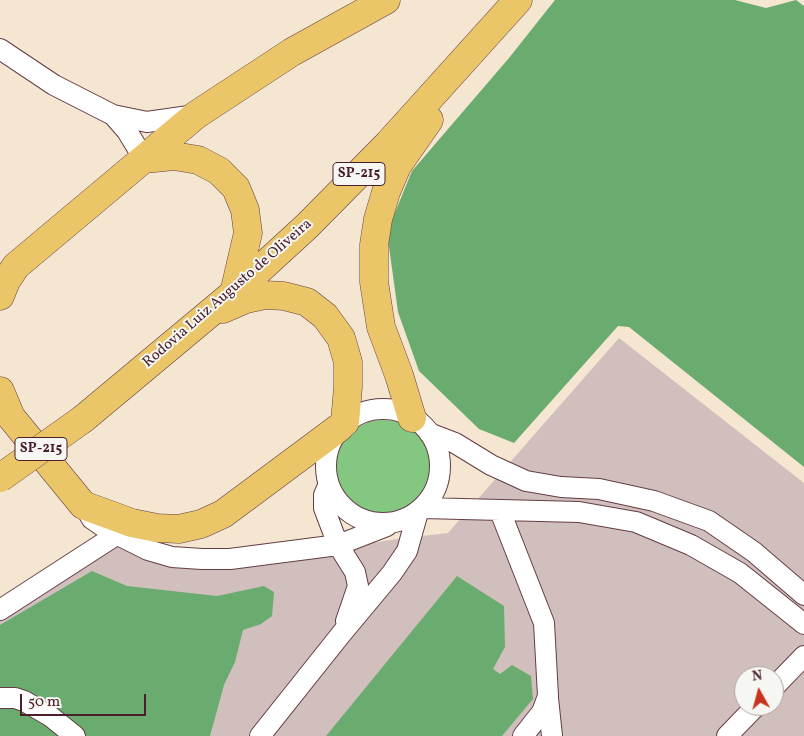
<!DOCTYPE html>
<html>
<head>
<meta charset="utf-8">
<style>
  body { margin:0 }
  #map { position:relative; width:804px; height:736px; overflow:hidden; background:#f4e6d1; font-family:Vollkorn,serif }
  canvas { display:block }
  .north { position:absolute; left:734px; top:666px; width:50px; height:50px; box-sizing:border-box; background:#f6f6f2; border:1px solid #b1a0a2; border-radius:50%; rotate:353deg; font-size:14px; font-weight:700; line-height:20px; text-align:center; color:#4a1f2b }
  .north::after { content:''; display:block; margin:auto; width:18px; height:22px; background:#c8321e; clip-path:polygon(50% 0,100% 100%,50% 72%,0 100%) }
  .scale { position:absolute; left:20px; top:694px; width:126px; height:22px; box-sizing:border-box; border:2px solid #4a1f2b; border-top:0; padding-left:6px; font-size:15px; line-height:18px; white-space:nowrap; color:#4a1f2b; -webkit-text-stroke:4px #f6f6f2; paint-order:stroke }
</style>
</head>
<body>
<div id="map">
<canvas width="804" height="736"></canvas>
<div class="north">N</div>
<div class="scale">50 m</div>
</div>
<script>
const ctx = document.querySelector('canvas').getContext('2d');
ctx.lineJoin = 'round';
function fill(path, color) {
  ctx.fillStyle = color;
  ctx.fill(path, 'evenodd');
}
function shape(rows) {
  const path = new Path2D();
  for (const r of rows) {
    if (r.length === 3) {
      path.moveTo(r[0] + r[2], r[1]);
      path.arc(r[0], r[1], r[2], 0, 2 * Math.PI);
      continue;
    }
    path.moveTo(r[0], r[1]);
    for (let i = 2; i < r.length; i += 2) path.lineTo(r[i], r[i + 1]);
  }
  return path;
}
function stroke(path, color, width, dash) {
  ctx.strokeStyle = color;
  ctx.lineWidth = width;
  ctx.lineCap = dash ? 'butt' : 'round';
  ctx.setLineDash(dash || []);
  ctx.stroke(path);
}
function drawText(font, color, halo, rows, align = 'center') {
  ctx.font = font + ' Vollkorn,serif';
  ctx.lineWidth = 4;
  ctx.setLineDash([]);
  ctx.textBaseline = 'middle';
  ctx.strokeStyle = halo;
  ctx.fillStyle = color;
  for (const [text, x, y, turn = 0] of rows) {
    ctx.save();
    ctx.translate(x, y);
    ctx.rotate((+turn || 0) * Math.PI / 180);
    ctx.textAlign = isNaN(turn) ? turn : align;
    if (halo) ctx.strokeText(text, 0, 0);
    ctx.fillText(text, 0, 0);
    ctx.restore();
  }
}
const industrial = shape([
  [619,338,804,483,804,736,0,736,0,597,101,534,140,551,323,551,397,539,448,533],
  [744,676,774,676,774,706,744,706]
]);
const green = shape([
  [383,468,48]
]);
const forest = shape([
  [555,0,735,0,766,8,796,0,804,6,804,467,629,327,618,326,514,443,479,429,419,371,398,312,387,232,412,171,509,58],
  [92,571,127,586,217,596,264,586,274,592,272,616,261,624,243,630,235,662,224,685,210,736,0,736,0,625],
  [457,576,504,606,505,647,493,669,500,674,512,665,531,676,533,699,502,736,326,736]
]);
const minor = shape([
  [0,49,54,85,113,115,147,122,196,115],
  [113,115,127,131,144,159],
  [383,466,57],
  [429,433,455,443,491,465,526,481,561,487,599,489,654,501,709,521,754,552,804,595],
  [328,486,324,495,324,508,338,545,355,572,358,586,346,621],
  [423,508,579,512,636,522,691,545,740,573,804,624],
  [86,509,92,519,108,530,148,550,172,557,202,559,230,559,338,545,387,526],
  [500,511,544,623,548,696,542,712,523,736],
  [0,610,116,535],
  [774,687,804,656],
  [0,698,15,698,24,701,50,716,75,736],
  [548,698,552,736],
  [260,736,342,633,392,573,407,551,418,512],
  [727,736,756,706]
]);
const highway = shape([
  [144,159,174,156,198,160,219,171,236,188,245,210,248,233,234,293],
  [0,296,6,281,16,266,196,115,292,52,386,0],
  [223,309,246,299,265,295,284,296,307,302,325,316,341,338,348,362,348,387,345,422],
  [0,391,11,417,83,505,132,523,157,528,179,529,201,524,223,514,340,427],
  [412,418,399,375,381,327,374,282,374,245,378,219,386,192,397,166,429,120],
  [83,419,234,293,307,226,389,143,518,0]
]);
const highwayBridge = shape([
  [0,478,83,419]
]);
const shields = [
  [359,174,52],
  [41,449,52]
];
const shieldNames = [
  ["SP-215",359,174],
  ["SP-215",41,449]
];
const streetNames = [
  ["Rodovia Luiz Augusto de Oliveira",228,294,-41]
];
fill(industrial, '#d1bfbe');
fill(green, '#83c781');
fill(forest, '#6aac6f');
stroke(minor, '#643d44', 22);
stroke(highway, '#643d44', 29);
stroke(minor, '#fff', 20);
stroke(highway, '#ebc669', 28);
stroke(highwayBridge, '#643d44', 29, []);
stroke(highwayBridge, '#ebc669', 28);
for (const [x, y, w] of shields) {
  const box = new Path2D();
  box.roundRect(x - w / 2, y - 11.5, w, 23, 4);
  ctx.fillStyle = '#f6f6f2';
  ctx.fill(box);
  stroke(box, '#4a1f2b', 1);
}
drawText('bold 14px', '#4a1f2b', null, shieldNames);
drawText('15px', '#4a1f2b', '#f6f6f2', streetNames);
</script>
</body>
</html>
